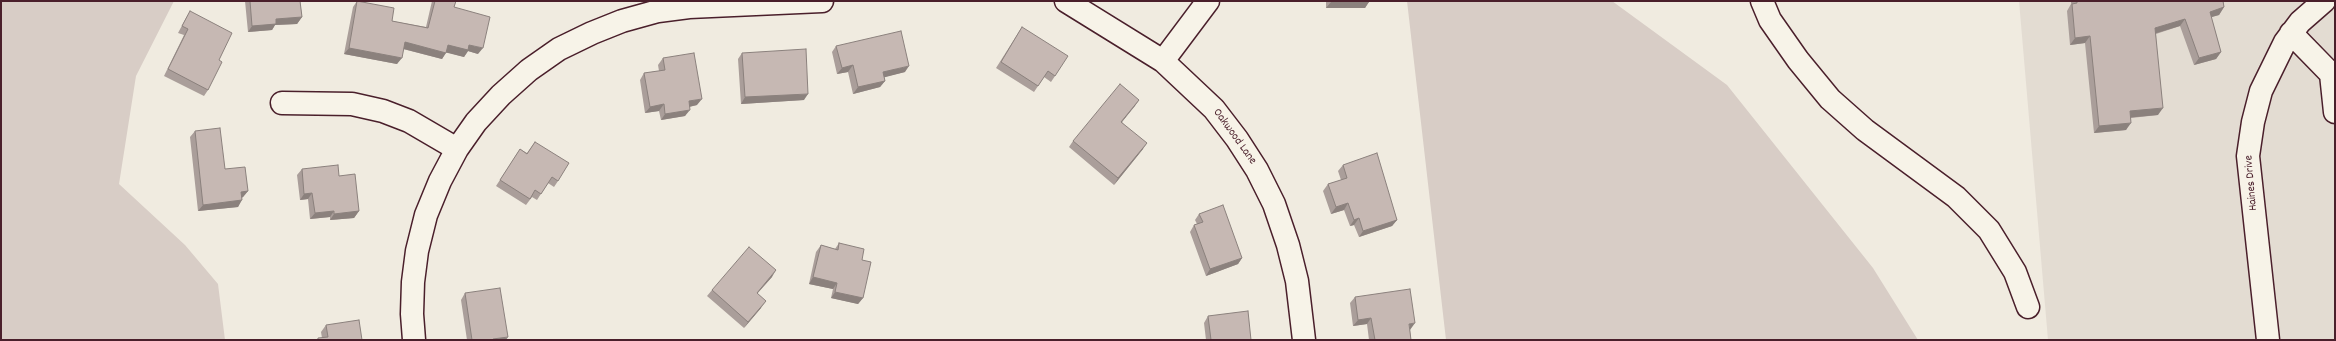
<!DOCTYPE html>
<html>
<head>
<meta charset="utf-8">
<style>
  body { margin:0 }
  #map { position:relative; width:2336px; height:341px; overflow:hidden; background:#f0ebe0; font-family:Dekko,sans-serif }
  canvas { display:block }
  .frame { position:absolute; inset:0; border:2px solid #4a1f2b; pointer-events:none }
</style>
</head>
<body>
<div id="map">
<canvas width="2336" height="341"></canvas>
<div class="frame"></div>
</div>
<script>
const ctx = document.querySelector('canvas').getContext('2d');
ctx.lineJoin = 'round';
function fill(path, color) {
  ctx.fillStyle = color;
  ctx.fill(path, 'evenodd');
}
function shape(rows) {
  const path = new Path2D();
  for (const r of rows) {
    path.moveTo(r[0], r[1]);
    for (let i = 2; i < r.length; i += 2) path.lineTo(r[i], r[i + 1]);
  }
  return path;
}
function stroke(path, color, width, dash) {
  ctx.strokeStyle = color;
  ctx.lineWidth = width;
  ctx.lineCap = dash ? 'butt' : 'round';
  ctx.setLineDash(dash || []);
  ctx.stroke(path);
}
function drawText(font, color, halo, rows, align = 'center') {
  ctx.font = font + ' Dekko,sans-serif';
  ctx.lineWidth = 4;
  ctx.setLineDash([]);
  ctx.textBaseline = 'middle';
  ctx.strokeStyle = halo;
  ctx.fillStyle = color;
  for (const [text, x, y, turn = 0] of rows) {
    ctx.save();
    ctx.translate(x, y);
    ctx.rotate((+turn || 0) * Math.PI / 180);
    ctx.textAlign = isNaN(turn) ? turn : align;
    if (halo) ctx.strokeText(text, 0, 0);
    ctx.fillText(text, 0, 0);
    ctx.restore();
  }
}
const built = shape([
  [2019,1,2335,1,2335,340,2048,340]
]);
const green = shape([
  [1,1,174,1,136,76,119,184,185,245,218,284,225,340,1,340],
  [1407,1,1612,1,1727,85,1873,268,1918,340,1446,340]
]);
const minor = shape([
  [1066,1,1163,61,1214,109,1237,139,1257,170,1274,204,1288,245,1297,281,1304,340],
  [1762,1,1770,20,1798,60,1830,99,1865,130,1956,197,1989,230,2015,272,2028,307],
  [2291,33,2331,74,2335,73],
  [1163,61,1208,1],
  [2331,74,2335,112],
  [282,103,352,104,383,111,409,121,457,149],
  [414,340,412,314,413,282,417,251,426,215,440,181,457,149,476,122,501,95,529,70,559,49,592,33,622,21,658,11,689,7,822,1],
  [2268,340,2248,156,2253,122,2261,91,2285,42,2300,22,2324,1]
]);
const wall = shape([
  [245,1,300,1,302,17,297,24,275,25,272,30,248,32],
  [357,1,392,21,426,27,432,1,456,1,454,7,478,54,468,51,464,57,446,52,442,59,403,49,397,64,344,54,353,7],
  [1326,1,1369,1,1365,8,1326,8],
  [2071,1,2223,1,2224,7,2219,15,2211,17,2221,52,2216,59,2194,65,2180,26,2156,34,2158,115,2131,118,2126,130,2094,133,2085,43,2070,45,2067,11,2071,4],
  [190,11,219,60,208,90,204,96,164,76,184,35,178,33,186,18],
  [1022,27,1055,76,1051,82,1044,77,1034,92,996,68],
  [836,46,905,72,884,77,885,81,880,87,853,94,848,72,837,74,832,52],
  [742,53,804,100,741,104,738,59],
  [663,58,697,105,689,107,685,116,661,120,659,111,645,113,640,80,644,73,659,71,658,65],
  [1139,100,1122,122,1143,149,1114,185,1069,147,1073,141],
  [195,131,225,169,248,191,243,197,242,198,238,207,198,211,190,137],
  [535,142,558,181,554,187,548,183,537,200,532,197,526,205,496,186,520,149,527,153],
  [1343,165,1397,220,1392,226,1359,237,1354,225,1350,226,1344,210,1331,214,1323,191,1328,184,1341,180,1338,171],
  [302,169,339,176,359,211,354,218,330,220,330,217,310,219,308,199,300,200,297,175],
  [1199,214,1242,258,1238,264,1206,276,1190,232,1194,225,1197,224,1195,220],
  [839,243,862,260,863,298,858,304,831,298,833,289,809,284,816,252,821,245,835,249],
  [772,277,757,294,761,308,744,328,707,296,712,290],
  [465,293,506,340,467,340,461,300],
  [1355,297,1410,330,1411,340,1369,340,1367,324,1353,326,1350,303],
  [1208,316,1251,340,1206,340,1204,323],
  [326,325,362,340,317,340,318,338,322,338,321,332]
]);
const shadedWall = shape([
  [1331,2,1369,2,1365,8,1326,8],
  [2224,7,2219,15,2205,19,2210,12],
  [302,17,297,24,275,25,272,30,248,32,252,26,276,19],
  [2185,19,2180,26,2150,35,2155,28],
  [2090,36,2085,43,2070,45,2075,38],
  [405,42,446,53,442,59,400,48],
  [448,45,469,45,483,48,478,54,468,51,464,57,444,52],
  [349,48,402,58,397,64,344,54],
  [2221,52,2216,59,2194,65,2199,58],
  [853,65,848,72,837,74,842,68],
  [909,66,905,72,878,79,883,72],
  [885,81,880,87,853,94,858,87],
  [808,94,804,100,741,104,745,97],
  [702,99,697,105,684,108,689,101],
  [1139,100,1135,106,1117,128,1121,122],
  [664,104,659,111,645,113,650,107],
  [2163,108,2158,115,2125,118,2130,111],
  [690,110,685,116,661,120,665,114],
  [2131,123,2126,130,2094,133,2099,126],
  [1147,143,1143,149,1114,185,1118,178],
  [248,191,243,197,237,198,241,192],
  [312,193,308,199,300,200,304,194],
  [242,200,238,207,198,211,203,205],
  [1348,203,1344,210,1331,214,1336,207],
  [334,211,330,217,310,219,315,213],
  [359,211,354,218,330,220,334,214],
  [1359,218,1354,225,1350,226,1354,220],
  [1397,220,1392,226,1359,237,1363,231],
  [1242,258,1238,264,1206,276,1210,269],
  [776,270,772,277,752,299,757,293],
  [813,277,837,283,833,289,809,284],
  [835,292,863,298,858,304,831,298],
  [766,301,761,308,744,328,748,322],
  [1371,318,1367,324,1353,326,1358,320],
  [1415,323,1410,330,1409,324],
  [508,337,506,340,492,340,493,339]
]);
const building = shape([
  [250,1,300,1,302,17,276,19,276,24,252,26,250,1],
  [357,1,394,8,392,21,428,28,435,1,456,1,454,7,490,17,483,48,469,45,468,50,448,45,446,53,405,42,402,58,349,48,357,1],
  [1331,1,1369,1,1369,2,1331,2,1331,1],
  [2077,1,2223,1,2224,7,2210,12,2221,52,2199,58,2185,19,2155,28,2163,108,2130,111,2131,123,2099,126,2090,36,2075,38,2072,4,2077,3,2077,1],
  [190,11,232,33,219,60,222,62,208,90,168,69,188,29,182,26,190,11],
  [1022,27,1068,56,1055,76,1048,71,1038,86,1001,62,1022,27],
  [901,31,909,66,883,72,885,81,858,87,853,65,842,68,836,46,901,31],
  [806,49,808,94,745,97,742,53,806,49],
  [694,53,702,99,689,101,690,110,665,114,664,104,650,107,644,73,665,70,663,58,694,53],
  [1120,84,1139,100,1121,122,1147,143,1118,178,1073,141,1120,84],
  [220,128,225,169,245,167,248,191,241,192,242,200,203,205,195,131,220,128],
  [535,142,569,163,558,181,552,177,541,194,535,190,530,199,500,180,520,149,527,154,535,142],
  [1377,153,1397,220,1363,231,1359,218,1354,220,1348,203,1336,207,1328,184,1347,178,1343,165,1377,153],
  [338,165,339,176,355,174,359,211,334,214,334,211,315,213,312,193,304,194,302,169,338,165],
  [1223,205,1242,258,1210,269,1194,225,1203,222,1199,214,1223,205],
  [839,243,864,249,862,260,871,262,863,298,835,292,837,283,813,277,821,245,838,250,839,243],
  [749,247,776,270,757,293,766,301,748,322,712,290,749,247],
  [500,288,508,337,493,339,493,340,472,340,465,293,500,288],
  [1410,289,1415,323,1409,324,1411,340,1375,340,1371,318,1358,320,1355,297,1410,289],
  [1248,311,1251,340,1211,340,1208,316,1248,311],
  [359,320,362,340,318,340,318,338,328,337,326,325,359,320]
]);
const streetNames = [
  ["Oakwood Lane",1234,137,54],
  ["Haines Drive",2252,183,-95]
];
fill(built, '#e3dcd2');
fill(green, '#d8cdc6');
stroke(minor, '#4a1f2b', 25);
stroke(minor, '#f7f3e8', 22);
fill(wall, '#aa9e9a');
fill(shadedWall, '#8b817d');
fill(building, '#c6b8b3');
stroke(building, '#8b817d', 1);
drawText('12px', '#4a1f2b', '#f7f3e8', streetNames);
</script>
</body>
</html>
